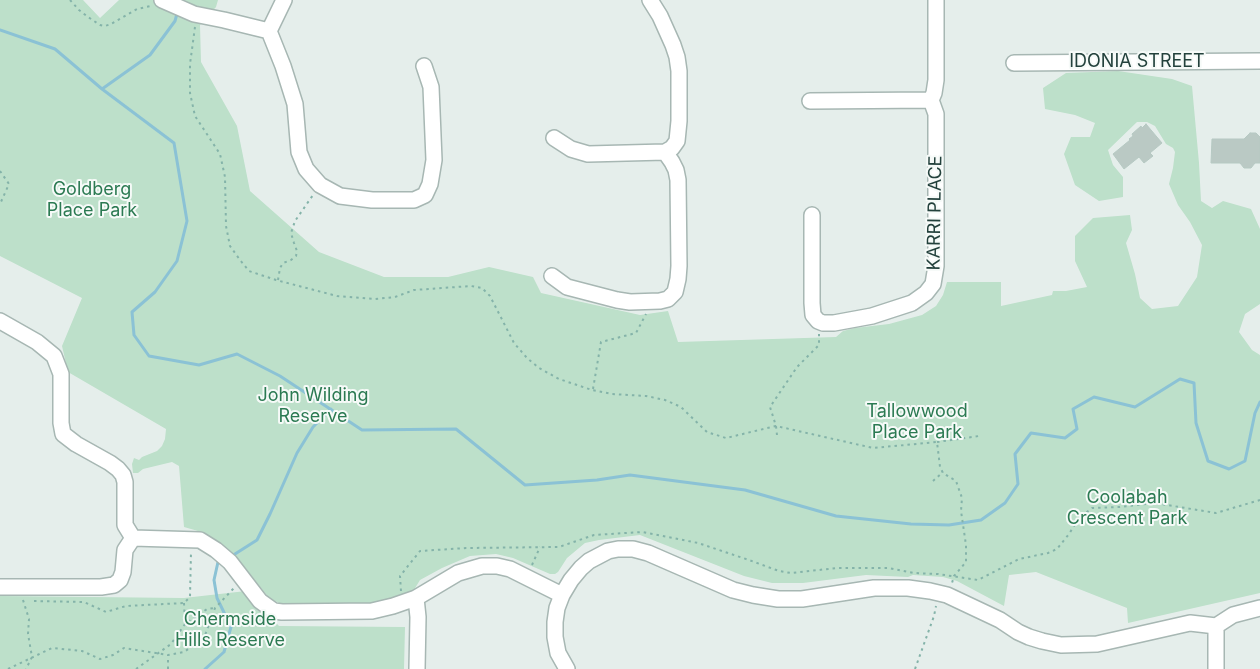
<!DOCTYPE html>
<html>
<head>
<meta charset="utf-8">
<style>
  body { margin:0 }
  canvas { display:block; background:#e5eeeb }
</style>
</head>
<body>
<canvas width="1260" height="669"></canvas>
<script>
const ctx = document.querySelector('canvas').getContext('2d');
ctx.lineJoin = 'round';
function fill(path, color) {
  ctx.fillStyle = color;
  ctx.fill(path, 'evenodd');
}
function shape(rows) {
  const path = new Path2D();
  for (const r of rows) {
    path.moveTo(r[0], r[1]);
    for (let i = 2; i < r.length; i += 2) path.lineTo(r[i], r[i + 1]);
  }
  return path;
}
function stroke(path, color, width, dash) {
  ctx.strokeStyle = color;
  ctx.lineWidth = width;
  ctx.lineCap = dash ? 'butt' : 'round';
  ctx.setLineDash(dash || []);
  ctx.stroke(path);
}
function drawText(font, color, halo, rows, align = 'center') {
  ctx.font = font + ' Inter,sans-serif';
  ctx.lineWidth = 4;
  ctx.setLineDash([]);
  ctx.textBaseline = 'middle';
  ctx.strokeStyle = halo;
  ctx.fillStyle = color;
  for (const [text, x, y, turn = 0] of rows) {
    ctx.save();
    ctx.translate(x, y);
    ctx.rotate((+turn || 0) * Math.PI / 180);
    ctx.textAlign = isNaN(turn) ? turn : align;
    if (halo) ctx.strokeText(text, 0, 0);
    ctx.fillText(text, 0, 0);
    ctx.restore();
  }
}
const green = shape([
  [0,0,83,0,100,18,119,0,218,0,216,7,200,25,201,62,237,126,250,191,319,252,384,277,448,277,489,267,533,277,541,293,640,315,668,311,678,342,836,337,843,331,855,328,889,324,922,315,936,306,943,295,947,282,1001,282,1001,306,1052,295,1053,291,1066,291,1087,287,1075,261,1075,236,1093,218,1130,215,1132,230,1126,243,1135,274,1140,298,1152,309,1178,306,1197,277,1202,245,1190,222,1178,205,1169,184,1173,168,1175,152,1173,148,1166,144,1155,126,1147,122,1137,122,1108,150,1113,165,1123,177,1123,197,1099,201,1075,185,1064,154,1071,137,1090,137,1095,123,1075,115,1045,109,1043,88,1066,73,1118,71,1172,79,1192,86,1199,163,1201,201,1212,208,1223,201,1251,209,1260,229,1260,304,1245,314,1239,332,1252,350,1260,355,1260,593,1128,623,1127,608,1036,572,1009,575,1004,606,957,581,943,577,913,575,908,577,866,575,803,583,772,583,744,576,640,535,599,540,585,543,567,558,558,572,555,574,550,574,513,558,496,554,470,556,442,568,420,580,412,593,384,605,285,606,269,598,238,559,205,533,184,527,179,466,172,462,143,469,138,473,133,473,132,464,134,458,139,460,142,457,157,451,162,446,165,439,166,429,68,372,62,346,82,298,0,256],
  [246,591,279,626,405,627,404,669,0,669,0,596,184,598]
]);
const stream = shape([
  [0,30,55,49,102,89,174,143,187,221,177,261,155,292,132,312,134,335,149,356,199,365,237,354,280,376,362,430,456,429,525,485,597,480,630,475,745,490,836,516,911,524,949,525,981,520,1005,503,1018,484,1015,454,1031,433,1065,438,1077,429,1073,409,1094,397,1135,407,1180,379,1194,383,1196,423,1208,461,1229,469,1245,461,1255,413,1260,402],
  [102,89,150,55,175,21,178,10],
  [235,554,257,540,270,514,297,453,313,427,331,409],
  [205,669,224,652,231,627,217,598,214,580,218,562]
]);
const building = shape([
  [1146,124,1162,143,1150,153,1153,156,1144,163,1139,157,1124,169,1113,154,1130,140,1129,139,1133,136,1132,134,1141,126,1142,128,1146,124],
  [1250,133,1256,133,1260,137,1260,163,1255,163,1251,168,1244,168,1240,163,1211,163,1212,139,1244,139,1250,133]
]);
const path = shape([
  [70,0,79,10,88,17,100,25,105,26,111,24,137,9,151,6],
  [195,27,190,64,190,93,195,116,220,154,225,177,226,226,230,246,240,260,249,271,276,280,337,296,375,299,395,297,414,290,471,286,482,288,490,296,514,343,527,358,539,368,559,379,592,390,612,394,646,396,665,400,681,407,707,432,726,438,776,426,873,448,937,442,940,467,943,473,956,481,962,498,961,511,966,545,966,562,954,576,952,583],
  [0,171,9,184,0,204],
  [278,280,280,268,283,263,291,260,296,256,297,251,294,243,291,233,295,221,313,195],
  [593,389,601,342,636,333,646,314],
  [777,435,776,426,770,407,797,367,819,345,819,334],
  [937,442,979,436],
  [933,481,943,472],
  [532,565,540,547],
  [401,591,400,576,420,551,466,548,559,547,594,535,642,532,698,543,749,560,779,571,791,573,837,568,888,568,914,573,938,574,978,580,1019,559,1048,553,1057,549,1069,534,1079,518,1092,508,1120,507,1155,503,1216,513,1260,500],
  [23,600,29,619,28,634,32,657,26,669],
  [34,601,84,602,106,612,126,606,184,603,190,597,191,552],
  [184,603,185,624],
  [8,669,52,648,82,651,100,659,113,655,124,648,168,655,184,652,204,638,215,608,234,588],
  [136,669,171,644,185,624,207,609,215,608],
  [168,669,168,655],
  [915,669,934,616,936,606]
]);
const minor = shape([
  [162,0,194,14,224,20,269,31],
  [269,31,283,66,295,104,299,152,306,169,320,185,340,196,372,200,414,200,425,195,430,184,434,160,431,87,424,66],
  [269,31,284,0],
  [1014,63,1260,61],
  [810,101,931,100],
  [554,138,571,149,588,154,665,152],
  [812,215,812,303,813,315,818,321,823,323,834,323,872,316,912,303,926,293,933,284,936,266,936,114,931,100,934,93,936,80,936,0],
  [552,276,567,287,617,300,630,302,660,301,668,299,675,292,678,279,679,266,678,180,676,170,672,162,665,152,672,148,677,141,679,121,679,71,677,57,673,45,660,16,650,0],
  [0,321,37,342,54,356,61,374,61,423,63,434,76,444,110,463,118,469,123,475,125,482,125,525,133,538,125,550,123,572,120,580,114,585,101,587,0,587],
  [133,538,200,540,216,550,230,562,260,601,274,611,282,612,372,611,393,606,416,598,458,573,482,566,497,566,510,569,562,595],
  [416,598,418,617,417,669],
  [1216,626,1216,669],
  [567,669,558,653,555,637,555,622,557,608,562,595,571,580,581,568,589,561,608,551,618,549,633,549,648,553,733,590,753,595,778,599,802,599,874,588,908,588,930,591,947,595,1000,620,1018,632,1029,637,1042,641,1061,645,1097,644,1190,623,1216,626,1233,615,1260,608]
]);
const streetNames = [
  ["IDONIA STREET",1137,62],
  ["KARRI PLACE",935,213,-89]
];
const parkNames = [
  ["Goldberg",92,190],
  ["Place Park",92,211],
  ["John Wilding",313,396],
  ["Reserve",313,417],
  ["Tallowwood",917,412],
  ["Place Park",917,433],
  ["Coolabah",1127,498],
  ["Crescent Park",1127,519],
  ["Chermside",230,620],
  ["Hills Reserve",230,641]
];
fill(green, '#bde0ca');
stroke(stream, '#8bc2d5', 3);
fill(building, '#bac9c4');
stroke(building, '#b6c9c3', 1);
stroke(minor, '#a7b7b3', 18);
stroke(path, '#84b3a9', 2, [2.5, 4]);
stroke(minor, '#fff', 15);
drawText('18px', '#23413c', '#f6faf8', streetNames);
drawText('18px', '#2b7a52', '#f6faf8', parkNames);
</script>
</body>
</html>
